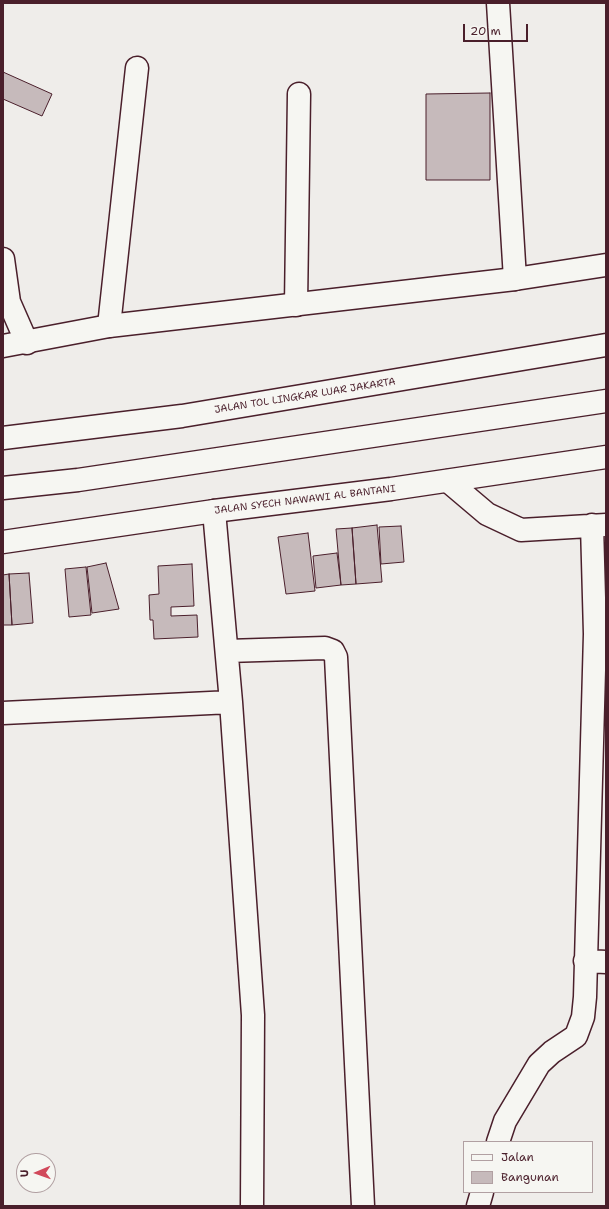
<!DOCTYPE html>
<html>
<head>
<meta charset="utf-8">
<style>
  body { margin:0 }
  #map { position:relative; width:609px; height:1209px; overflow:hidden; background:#efedea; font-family:"Shantell Sans",sans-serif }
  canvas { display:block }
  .frame { position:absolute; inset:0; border:4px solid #4a1f2b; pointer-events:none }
  .legend { position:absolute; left:463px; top:1141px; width:130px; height:52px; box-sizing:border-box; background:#f6f6f2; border:1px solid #b1a0a2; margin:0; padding:5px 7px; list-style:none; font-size:12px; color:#4a1f2b }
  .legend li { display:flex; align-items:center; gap:8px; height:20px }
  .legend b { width:20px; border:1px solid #b1a0a2 }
  .north { position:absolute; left:16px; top:1153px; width:40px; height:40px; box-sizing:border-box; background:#f6f6f2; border:1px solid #b1a0a2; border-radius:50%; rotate:268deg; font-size:11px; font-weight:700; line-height:16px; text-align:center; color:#4a1f2b }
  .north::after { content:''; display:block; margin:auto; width:14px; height:18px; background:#d1495b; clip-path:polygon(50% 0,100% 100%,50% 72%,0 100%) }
  .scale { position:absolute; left:463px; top:24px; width:65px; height:18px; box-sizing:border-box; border:2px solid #4a1f2b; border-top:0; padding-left:5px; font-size:12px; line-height:14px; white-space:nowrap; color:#4a1f2b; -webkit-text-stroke:3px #f6f6f2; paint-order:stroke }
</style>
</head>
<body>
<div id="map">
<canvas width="609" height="1209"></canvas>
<div class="frame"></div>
<ul class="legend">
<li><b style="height:5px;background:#f6f6f2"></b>Jalan</li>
<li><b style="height:11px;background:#c6babb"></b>Bangunan</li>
</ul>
<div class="north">U</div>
<div class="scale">20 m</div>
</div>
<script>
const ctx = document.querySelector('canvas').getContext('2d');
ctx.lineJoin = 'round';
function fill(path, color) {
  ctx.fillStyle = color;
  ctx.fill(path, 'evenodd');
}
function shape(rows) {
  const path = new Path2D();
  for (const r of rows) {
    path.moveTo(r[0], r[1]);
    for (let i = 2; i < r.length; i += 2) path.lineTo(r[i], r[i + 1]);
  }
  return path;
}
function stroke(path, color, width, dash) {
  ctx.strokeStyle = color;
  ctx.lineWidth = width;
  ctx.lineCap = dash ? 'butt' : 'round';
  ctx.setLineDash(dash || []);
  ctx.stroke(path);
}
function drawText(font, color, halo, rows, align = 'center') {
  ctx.font = font + ' "Shantell Sans",sans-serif';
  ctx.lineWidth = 3;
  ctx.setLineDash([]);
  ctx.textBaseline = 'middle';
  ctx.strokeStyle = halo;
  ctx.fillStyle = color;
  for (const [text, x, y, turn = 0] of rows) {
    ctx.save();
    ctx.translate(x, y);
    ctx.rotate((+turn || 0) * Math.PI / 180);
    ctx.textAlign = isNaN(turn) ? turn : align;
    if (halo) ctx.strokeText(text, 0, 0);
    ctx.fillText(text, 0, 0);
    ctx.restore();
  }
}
const building = shape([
  [3,72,52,94,42,116,3,99,3,72],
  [490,93,490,180,426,180,426,94,490,93],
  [377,525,382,582,356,584,352,528,377,525],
  [401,526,404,562,381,564,379,527,401,526],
  [352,528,356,584,341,585,336,529,352,528],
  [308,533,315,591,286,594,278,537,308,533],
  [337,553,341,585,316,588,313,556,337,553],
  [106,563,119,609,92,613,87,567,106,563],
  [192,564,194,606,171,607,171,616,197,615,198,637,154,639,153,620,150,620,149,595,159,594,158,566,192,564],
  [86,567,91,615,69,617,65,569,86,567],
  [29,573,33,623,12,625,9,574,29,573],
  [9,574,12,625,3,625,3,575,9,574]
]);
const minor = shape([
  [498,3,515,279],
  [3,259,9,302,27,343],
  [296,305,299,94],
  [109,326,137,68],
  [448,481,487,514,521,530,606,525],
  [214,511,231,702,253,1015,252,1206],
  [227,651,325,648,333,651,336,657,363,1206],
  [3,713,231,702],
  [585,961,606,962],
  [498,1142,505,1121,539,1064,552,1052,576,1036,583,1017,585,997,595,634,592,525],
  [478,1206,482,1192]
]);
const highway = shape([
  [3,346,109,326,515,279,606,265],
  [3,438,182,416,606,345],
  [3,488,78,480,606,401],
  [3,542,214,511,391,489,606,457]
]);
const streetNames = [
  ["JALAN TOL LINGKAR LUAR JAKARTA",305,396,-9],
  ["JALAN SYECH NAWAWI AL BANTANI",305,500,-7]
];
fill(building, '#c6babb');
stroke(building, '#4a1f2b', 1);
stroke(minor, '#4a1f2b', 25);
stroke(highway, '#4a1f2b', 25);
stroke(minor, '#f6f6f2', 22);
stroke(highway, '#f6f6f2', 22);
drawText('10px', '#4a1f2b', '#f6f6f2', streetNames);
</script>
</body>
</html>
